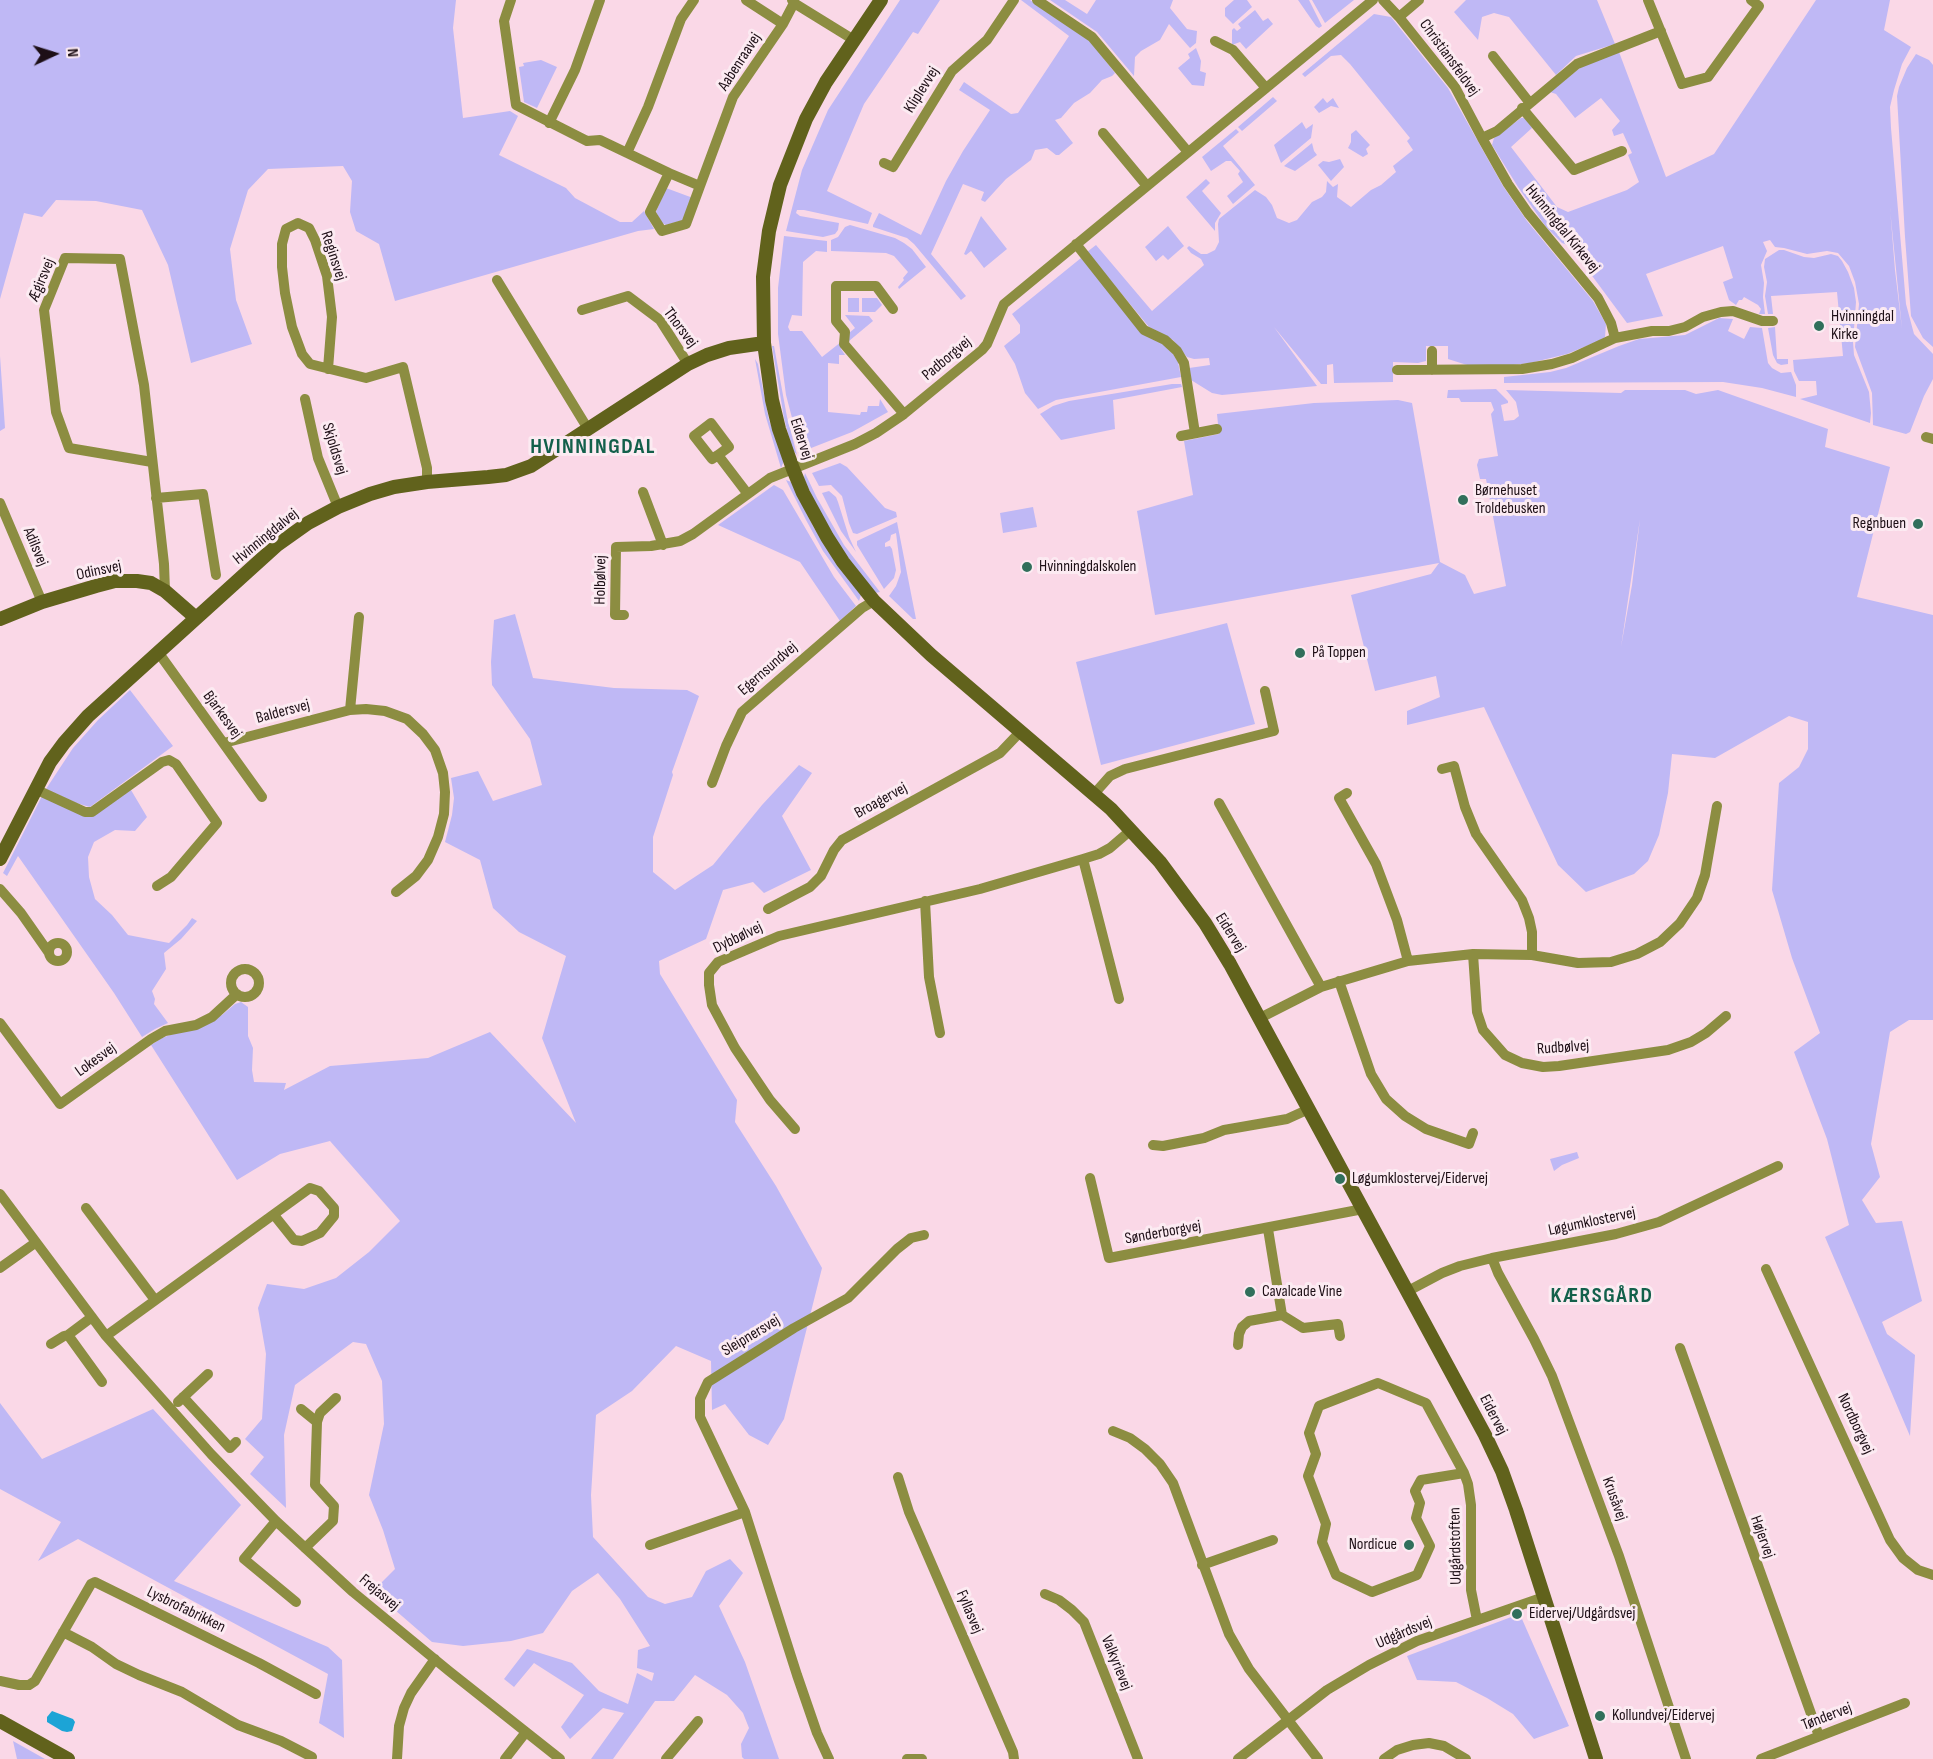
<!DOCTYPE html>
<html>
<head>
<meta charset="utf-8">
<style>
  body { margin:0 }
  #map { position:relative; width:1933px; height:1759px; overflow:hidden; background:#fad8e7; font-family:"Sofia Sans Condensed",sans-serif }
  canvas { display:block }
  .north { position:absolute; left:24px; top:24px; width:60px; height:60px; -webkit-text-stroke:4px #fcebf2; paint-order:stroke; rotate:86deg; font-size:16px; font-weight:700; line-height:24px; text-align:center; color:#1d0f16 }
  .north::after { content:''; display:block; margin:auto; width:21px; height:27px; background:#1d0f16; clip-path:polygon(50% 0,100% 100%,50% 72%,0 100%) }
</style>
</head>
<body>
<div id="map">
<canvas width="1933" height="1759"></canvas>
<div class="north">N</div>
</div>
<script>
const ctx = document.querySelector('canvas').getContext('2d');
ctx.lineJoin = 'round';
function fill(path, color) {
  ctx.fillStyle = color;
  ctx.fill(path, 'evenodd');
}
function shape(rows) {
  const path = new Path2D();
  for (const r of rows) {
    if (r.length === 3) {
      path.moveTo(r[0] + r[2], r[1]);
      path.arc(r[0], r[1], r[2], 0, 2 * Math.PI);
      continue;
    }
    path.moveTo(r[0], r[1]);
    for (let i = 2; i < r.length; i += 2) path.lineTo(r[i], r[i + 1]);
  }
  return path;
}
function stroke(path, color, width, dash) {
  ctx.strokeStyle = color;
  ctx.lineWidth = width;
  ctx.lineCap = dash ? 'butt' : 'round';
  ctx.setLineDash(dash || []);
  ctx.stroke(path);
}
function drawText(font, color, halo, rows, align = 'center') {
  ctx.font = font + ' "Sofia Sans Condensed",sans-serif';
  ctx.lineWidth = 6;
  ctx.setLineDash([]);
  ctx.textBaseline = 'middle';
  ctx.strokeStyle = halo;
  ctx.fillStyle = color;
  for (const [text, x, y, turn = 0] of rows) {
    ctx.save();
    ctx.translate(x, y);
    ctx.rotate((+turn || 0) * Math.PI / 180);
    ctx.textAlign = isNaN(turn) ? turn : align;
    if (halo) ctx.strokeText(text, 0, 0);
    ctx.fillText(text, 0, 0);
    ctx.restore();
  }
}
const green = shape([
  [0,0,456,0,453,28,463,118,510,111,518,116,499,155,566,188,575,198,620,222,632,222,644,211,654,229,638,231,395,301,379,244,356,231,350,212,352,181,343,166,268,169,248,190,230,249,236,300,252,344,191,363,168,265,142,210,96,201,56,200,42,217,24,213,0,299],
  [900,0,940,0,918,34,913,32,864,104,827,191,872,213,868,224,804,210,797,210,796,213,800,216,839,223,838,230,835,234,823,237,786,231,802,170,828,110],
  [1021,0,1030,0,1088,38,1115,73,1112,76,1102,80,1090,93,1074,103,1061,118,1055,120,1073,143,1059,155,1056,155,1047,148,1035,150,1031,160,1006,179,985,202,981,200,984,192,963,184,931,254,966,296,961,300,914,244,907,238,873,227,873,225,879,213,921,235,946,181,963,151,990,110,959,90,964,82,1011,114,1018,113,1069,36],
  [1050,0,1065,0,1087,14,1096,0,1173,0,1170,8,1187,29,1197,31,1196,43,1190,48,1169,24,1160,40,1141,51,1135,57,1134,76,1097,32],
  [1234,0,1247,0,1252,7,1233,24,1225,16,1225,8],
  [1298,0,1309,0,1322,26,1319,28,1316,26],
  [1312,0,1354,0,1325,23],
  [1466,0,1597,0,1615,44,1576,56,1556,75,1509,17,1494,13,1482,17,1478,40,1454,12],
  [1816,0,1890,0,1884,30,1911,47,1902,64,1894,90,1890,107,1891,128,1906,304,1914,334,1933,354,1933,379,1924,396,1910,432,1906,434,1873,425,1872,393,1855,347,1859,304,1855,282,1849,266,1838,253,1827,251,1807,254,1784,248,1775,247,1770,240,1763,242,1767,251,1761,265,1764,283,1763,297,1765,314,1759,314,1761,309,1758,305,1744,297,1742,300,1739,300,1736,305,1729,300,1723,282,1733,278,1723,246,1646,274,1663,316,1627,323,1570,246,1562,243,1546,227,1518,187,1492,145,1494,138,1521,118,1526,118,1532,128,1511,147,1557,207,1568,212,1627,190,1639,182,1628,155,1632,153,1623,133,1614,136,1612,130,1620,121,1601,98,1575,118,1556,94,1550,92,1581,67,1619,52,1666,177,1714,154],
  [1890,208,1890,209,1902,329,1895,270],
  [1255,10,1263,21,1268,18,1273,24,1246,49,1240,42,1232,45,1232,30,1234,28,1237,31,1241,28,1238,24],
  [1374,14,1391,17,1448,88,1503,186,1527,221,1593,301,1606,324,1605,337,1601,340,1567,354,1530,363,1513,365,1467,365,1448,359,1448,346,1426,346,1426,361,1418,363,1393,362,1393,382,1334,383,1333,364,1327,365,1327,384,1321,384,1274,327,1317,386,1222,395,1212,393,1191,380,1189,368,1210,365,1209,358,1194,359,1187,357,1173,340,1149,327,1087,252,1096,245,1152,311,1204,265,1201,259,1191,253,1187,248,1189,246,1201,254,1207,254,1215,250,1219,242,1218,224,1219,219,1255,190,1266,197,1272,205,1277,218,1289,223,1297,220,1312,202,1322,197,1326,192,1327,181,1333,187,1338,184,1337,197,1351,207,1371,190,1381,185,1396,172,1393,166,1413,150,1407,141,1410,138,1350,64,1341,55,1331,56,1305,77,1302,74],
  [1196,48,1201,61,1200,71,1206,73,1204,86,1192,85,1178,68,1190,58,1188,54],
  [1916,54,1929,60,1933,65,1933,347,1923,338,1911,316,1905,237,1897,96,1899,87,1907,68],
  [541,60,557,67,537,108,524,102,519,67,524,66,523,63],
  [1273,97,1277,101,1242,131,1238,127],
  [1323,98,1327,103,1333,98,1339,108,1331,106,1319,113,1314,107],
  [1302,122,1306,129,1313,124,1311,138,1281,163,1274,145],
  [1236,129,1239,132,1223,146,1255,185,1233,204,1227,196,1243,182,1238,174,1240,171,1231,161,1226,161,1211,171,1202,157],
  [1356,130,1370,145,1366,149,1368,154,1363,157,1348,148,1351,142,1351,134],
  [1312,143,1314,151,1317,155,1295,171,1284,166],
  [1340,159,1344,167,1331,181,1318,165,1323,161,1329,162],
  [1206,179,1210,183,1202,191,1221,213,1215,223,1215,231,1186,197],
  [666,188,693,198,684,220,666,225,662,223,656,212],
  [981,216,1007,249,984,268,971,251,966,255,964,254],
  [850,225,895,238,904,243,912,249,926,267,899,289,898,287,904,280,903,278,908,272,894,256,886,253,831,251,831,240,838,237,845,227],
  [1168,226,1184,246,1168,260,1163,255,1156,261,1145,247],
  [784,236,827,241,827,252,816,251,803,262,802,316,792,315,788,327,790,331,802,331,822,357,841,342,841,349,845,355,839,355,839,364,828,363,828,412,860,415,861,412,867,412,868,406,879,406,880,399,888,412,852,432,801,452,786,395,778,334,778,288],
  [1779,250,1784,250,1804,257,1814,258,1831,254,1838,256,1842,261,1848,272,1854,288,1856,302,1853,342,1854,355,1869,392,1871,413,1870,423,1800,399,1817,395,1816,381,1799,381,1794,371,1793,360,1843,356,1837,292,1771,296,1773,314,1768,314,1765,296,1767,282,1764,267,1765,259],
  [1081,258,1172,352,1178,362,1181,377,1056,400,1038,409,1025,393,1015,364,1004,346,1020,333,1020,325,1012,314],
  [848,298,859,298,859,312,848,312],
  [862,298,877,298,882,305,875,312,862,312],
  [845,315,869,316,873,321,849,341,849,333,855,328],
  [1719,318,1733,319,1728,331,1744,339,1750,327,1762,328,1768,363,1772,368,1781,373,1791,372,1796,385,1796,397,1762,388,1723,382,1504,383,1504,377,1550,372,1566,368,1619,346,1639,339,1685,335],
  [1775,327,1777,359,1788,359,1788,364,1781,365,1777,363,1773,355,1768,328],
  [772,346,774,346,787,417,797,455,792,449,784,418],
  [0,356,5,428,0,431],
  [755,359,758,364,769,420,784,461,781,468,765,414],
  [1172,384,1181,384,1182,387,1113,400,1115,429,1061,440,1040,414,1053,406,1069,401],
  [1496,389,1508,401,1508,403,1501,405,1504,421,1514,420,1519,416,1516,402,1506,390,1621,393,1625,390,1685,390,1696,394,1718,390,1828,429,1825,447,1890,467,1857,597,1933,615,1933,1020,1909,1020,1890,1032,1871,1144,1880,1177,1862,1200,1876,1223,1902,1221,1922,1301,1882,1322,1887,1334,1915,1355,1910,1436,1825,1237,1849,1225,1827,1139,1794,1052,1820,1033,1792,958,1772,890,1779,783,1799,767,1808,749,1808,722,1789,716,1715,758,1672,754,1668,793,1659,835,1648,861,1634,874,1586,892,1558,865,1484,707,1407,725,1407,711,1440,697,1436,676,1375,691,1351,595,1431,574,1439,563,1155,615,1137,511,1193,495,1184,441,1219,434,1217,414,1314,403,1398,400,1412,403,1440,562,1465,575,1474,594,1506,586,1486,479,1480,479,1477,465,1479,459,1498,456,1491,414,1494,410,1491,402,1461,402,1459,398,1447,398,1448,390],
  [1640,519,1632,585,1621,647],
  [840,463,847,467,885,508,896,512,897,517,857,534,853,533,849,523,842,496,831,485,819,486,812,473],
  [805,473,817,498,844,545,880,592,875,593,843,551,814,502,804,478],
  [786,480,791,482,814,528,861,595,859,601,823,551,806,520],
  [774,485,783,490,834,577,856,606,840,621,800,562,718,525],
  [829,491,836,497,838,502,849,537,856,552,841,531,822,493],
  [1033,507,1037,527,1003,533,1000,513],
  [897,522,916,619,913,619,889,596,896,586,901,572,896,533,891,535,890,540,885,543,885,547,890,546,892,549,896,570,894,578,884,589,857,545,857,541],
  [515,614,533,678,614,688,687,690,699,696,672,772,673,775,653,837,653,872,675,890,713,865,762,805,799,765,812,773,782,816,811,870,764,893,753,882,723,890,706,939,659,961,660,974,737,1100,735,1122,776,1186,822,1268,784,1419,768,1445,749,1435,725,1404,712,1410,711,1361,676,1346,632,1391,596,1415,591,1495,593,1537,648,1597,665,1604,692,1597,706,1571,730,1559,743,1573,719,1606,745,1662,779,1759,744,1759,742,1757,741,1744,749,1728,743,1713,727,1695,695,1675,674,1701,655,1701,613,1759,591,1759,624,1713,603,1708,570,1739,561,1727,584,1695,534,1663,514,1687,504,1679,527,1649,572,1663,599,1691,628,1704,637,1673,652,1681,654,1673,637,1668,638,1650,650,1646,620,1599,598,1573,572,1591,543,1633,511,1641,463,1646,432,1642,373,1591,395,1569,383,1530,369,1495,384,1424,382,1381,366,1344,353,1342,295,1385,284,1435,286,1508,250,1474,264,1457,245,1439,262,1419,266,1354,258,1308,267,1284,304,1289,336,1278,369,1252,400,1221,330,1141,280,1154,237,1180,151,1045,162,1038,222,1015,235,1004,241,1002,248,1007,248,1036,253,1048,252,1070,254,1082,286,1083,284,1090,330,1066,428,1058,490,1032,576,1123,542,1038,566,956,519,932,493,908,480,860,445,842,452,815,454,798,451,778,478,771,493,801,542,785,530,739,492,685,491,662,494,620],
  [1227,623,1255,724,1101,765,1076,662],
  [130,690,173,746,90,807,76,803,46,789,73,748,98,720],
  [131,790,147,817,135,831,115,830,94,842,88,857,89,877,95,899,112,915,128,935,169,943,187,925,192,918,197,921,181,939,164,953,166,969,152,991,155,999,154,1004,168,1023,155,1029,142,1037,114,993,18,856,7,876,3,873,42,796,86,816],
  [1577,1152,1579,1158,1562,1165,1554,1171,1550,1159],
  [0,1403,42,1459,153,1409,241,1505,174,1581,328,1647,342,1660,344,1738,319,1723,328,1674,78,1539,38,1561,61,1522,0,1489],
  [1514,1616,1517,1621,1522,1619,1569,1726,1534,1739,1513,1714,1487,1698,1456,1682,1417,1680,1407,1656],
  [13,1741,45,1759,17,1759]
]);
const water = shape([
  [52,1711,73,1719,75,1722,72,1731,67,1732,62,1731,47,1722,47,1717]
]);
const street = shape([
  [511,0,504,21,516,105,587,141,600,140,669,173,700,186,733,97,783,24,794,3,792,0],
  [746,0,783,24],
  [1037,0,1092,37,1188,152],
  [1383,0,1399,17,1455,87,1482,138,1497,131,1577,64,1661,31],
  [1648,0,1682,84,1708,77,1759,6,1751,0],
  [794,3,854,40],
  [1399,17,1419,0],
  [1215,41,1233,50,1266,88],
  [1493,56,1529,102],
  [1522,108,1574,170,1622,151],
  [549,123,575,70,600,0],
  [1103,133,1147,186],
  [1482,138,1508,184,1528,213,1598,298,1611,323,1615,338],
  [627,153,648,107,681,19,694,0],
  [884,163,893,167,952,71,987,40,1014,0],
  [669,173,650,212,662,231,686,224,700,186],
  [1076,244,1144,330,1165,340,1177,351,1184,363,1195,433],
  [497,280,588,429],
  [893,309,876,286,836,286,836,321,845,332,844,344,904,414],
  [582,310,628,296,660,320,688,364],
  [328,369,332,317,327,276,315,240,309,228,298,223,286,229,282,244,282,267,285,293,292,327,302,354,310,364,366,378,403,367,427,468,427,482],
  [1397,370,1522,369,1552,364,1572,358,1615,338,1652,331,1669,331,1685,327,1703,317,1721,312,1733,311,1762,321,1773,321],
  [1432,370,1432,351],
  [305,399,318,458,338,507],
  [1181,436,1217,429],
  [1926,437,1933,439],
  [718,455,712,459,694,436,711,423,729,447,718,455,747,493],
  [152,462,69,448,56,412,44,310,65,258,120,259,144,385,164,564,165,591],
  [643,492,663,545],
  [156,498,203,494,216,575],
  [0,503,42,602],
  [624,615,615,615,616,547,651,546,680,541,693,534,770,478,855,444,876,433,904,414,982,350,987,344,1004,304,1373,0],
  [158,652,262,797],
  [350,710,359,617],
  [224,743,350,710,366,709,385,711,407,719,423,734,435,750,443,773,445,792,444,814,438,837,428,860,416,876,396,892],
  [1442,769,1454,766,1465,807,1476,834,1522,900,1529,918,1532,932,1532,955],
  [712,783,726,746,742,712,862,608,874,601],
  [35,789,85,812,92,812,162,762,169,760,176,764,217,823,171,877,157,886],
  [1347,793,1339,798,1376,864,1397,920,1408,961],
  [1094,794,1110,776,1125,769,1274,731,1265,691],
  [1219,803,1321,987],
  [1083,859,1119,999],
  [0,889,21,913,49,953],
  [925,901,929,977,940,1033],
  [768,909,810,887,821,876,834,850,842,840,1000,753,1021,731],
  [58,952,9],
  [1473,954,1477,1012,1483,1030,1505,1055,1522,1063,1543,1067,1559,1066,1668,1050,1691,1042,1706,1033,1726,1016],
  [245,983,14],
  [1339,981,1371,1074,1386,1099,1405,1116,1426,1129,1469,1144,1473,1133],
  [1260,1018,1321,987,1408,961,1473,954,1532,955,1578,963,1611,962,1637,954,1660,942,1680,923,1697,898,1705,875,1717,806],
  [0,1023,60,1104,151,1039,165,1031,196,1025,212,1017,237,994],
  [795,1129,770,1100,735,1048,712,1005,709,985,709,973,718,962,779,936,980,889,1083,859,1099,854,1110,848,1131,830],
  [1153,1145,1163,1146,1204,1138,1224,1130,1287,1119,1309,1109],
  [1090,1178,1109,1258,1363,1209],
  [0,1194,106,1336,211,1454,276,1521,353,1592,449,1671,560,1759],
  [86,1208,155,1300],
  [1268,1229,1282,1315,1303,1328,1338,1324,1340,1336],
  [1492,1258,1498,1273,1534,1339,1552,1376,1619,1556,1686,1759],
  [0,1268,35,1243],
  [1766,1269,1890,1540,1903,1558,1918,1570,1933,1575],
  [1408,1291,1442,1273,1460,1266,1492,1258,1616,1234,1659,1222,1778,1166],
  [92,1317,68,1335,102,1382],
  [106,1336,310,1188,319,1191,334,1208,334,1216,320,1233,302,1241,294,1240,274,1215],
  [51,1344,64,1336,68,1335],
  [1238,1345,1239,1334,1242,1327,1249,1321,1282,1315],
  [1680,1348,1819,1736],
  [183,1397,230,1448,236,1442],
  [178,1402,208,1374],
  [301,1409,317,1422],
  [1113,1431,1130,1438,1145,1449,1160,1464,1173,1483,1229,1634,1249,1669,1318,1759],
  [1464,1473,1421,1480,1415,1491,1420,1503,1416,1518,1430,1546,1417,1575,1372,1592,1336,1575,1322,1542,1326,1524,1308,1476,1316,1454,1309,1433,1319,1406,1378,1383,1426,1403,1464,1473,1468,1484,1471,1505,1471,1590,1477,1620],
  [898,1477,909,1512,1013,1752,1014,1759],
  [276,1521,244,1559,296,1602],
  [650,1545,745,1512],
  [305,1548,333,1521,334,1506,315,1485,317,1422,320,1413,336,1398],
  [1202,1565,1273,1540],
  [1045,1594,1059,1600,1072,1610,1084,1622,1138,1759],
  [63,1632,92,1647,116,1664,139,1675,182,1692,238,1725,281,1741,312,1757],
  [0,1681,19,1685,29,1685,35,1681,91,1584,95,1582,259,1663,316,1694],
  [397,1759,399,1726,404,1708,411,1693,435,1659],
  [505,1759,526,1732],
  [666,1759,698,1721],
  [829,1759,817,1733,797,1675,745,1512,700,1417,700,1399,708,1382,794,1328,848,1298,897,1249,911,1238,924,1235],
  [907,1759,922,1759],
  [1238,1759,1327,1690,1369,1665,1417,1641,1544,1597],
  [1384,1759,1397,1750,1413,1745,1429,1743,1444,1746,1466,1759],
  [1761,1759,1905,1703]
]);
const secondary = shape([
  [881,0,826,82,806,119,780,185,769,231,763,277,764,343,772,400,779,429,793,469,803,493,827,537,843,562,874,601,931,655,1111,809,1160,862,1205,923,1230,964,1485,1435,1502,1471,1516,1510,1596,1759],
  [0,619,42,602,96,586,115,581,137,581,151,583,165,591,196,618],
  [0,859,50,762,64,743,88,716,277,545,308,523,338,507,370,494,394,487,427,482,488,477,506,475,531,466,688,364,707,355,729,348,764,343],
  [0,1721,68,1759]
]);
const markers = [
  [1819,326,6,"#316f5b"],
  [1463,500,6,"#316f5b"],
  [1918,524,6,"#316f5b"],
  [1027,567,6,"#316f5b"],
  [1300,653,6,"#316f5b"],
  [1340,1179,6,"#316f5b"],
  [1250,1292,6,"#316f5b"],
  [1409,1545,6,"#316f5b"],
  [1517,1614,6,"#316f5b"],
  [1600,1716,6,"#316f5b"]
];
const streetNames = [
  ["Christiansfeldvej",1449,58,54],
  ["Aabenraavej",740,62,-57],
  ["Kliplevvej",922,90,-58],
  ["Hvinningdal Kirkevej",1562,229,51],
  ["Reginsvej",333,256,72],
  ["Ægirsvej",42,280,-67],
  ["Thorsvej",680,328,53],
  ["Padborgvej",947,359,-40],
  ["Eidervej",801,439,72],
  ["Skjoldsvej",334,449,73],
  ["Hvinningdalvej",266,537,-39],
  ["Adilsvej",35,547,67],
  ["Odinsvej",99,571,-12],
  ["Holbølvej",601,580,-89],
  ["Egernsundvej",768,669,-41],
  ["Baldersvej",283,712,-15],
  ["Bjarkesvej",222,715,54],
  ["Broagervej",881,801,-29],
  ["Eidervej",1230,933,58],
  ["Dybbølvej",738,938,-26],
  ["Rudbølvej",1563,1048,-4],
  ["Lokesvej",96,1060,-36],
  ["Løgumklostervej",1592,1222,-12],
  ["Sønderborgvej",1163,1233,-10],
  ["Sleipnersvej",751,1336,-31],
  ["Eidervej",1493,1415,63],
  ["Nordborgvej",1855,1424,65],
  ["Krusåvej",1614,1499,70],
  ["Højervej",1762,1537,70],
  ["Udgårdstoften",1456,1546,-91],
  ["Frejasvej",379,1593,40],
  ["Lysbrofabrikken",186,1610,26],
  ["Fyllasvej",969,1612,67],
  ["Udgårdsvej",1404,1633,-23],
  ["Valkyrievej",1116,1663,68],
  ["Tøndervej",1827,1717,-21]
];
const poiNames = [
  ["Hvinningdal",1831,317],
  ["Kirke",1831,335],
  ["Børnehuset",1475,491],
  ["Troldebusken",1475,509],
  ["Regnbuen",1906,524,"right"],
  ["Hvinningdalskolen",1039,567],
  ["På Toppen",1312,653],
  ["Løgumklostervej/Eidervej",1352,1179],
  ["Cavalcade Vine",1262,1292],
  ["Nordicue",1397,1545,"right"],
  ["Eidervej/Udgårdsvej",1529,1614],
  ["Kollundvej/Eidervej",1612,1716]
];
const districtNames = [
  ["HVINNINGDAL",593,447],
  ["KÆRSGÅRD",1602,1296]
];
fill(green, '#bfb8f5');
fill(water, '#1ca4d6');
stroke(street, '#8c8d41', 10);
stroke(secondary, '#61621c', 14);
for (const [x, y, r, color] of markers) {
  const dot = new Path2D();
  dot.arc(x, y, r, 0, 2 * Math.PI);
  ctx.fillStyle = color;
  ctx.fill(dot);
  stroke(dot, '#fcebf2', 2);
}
drawText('16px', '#1d0f16', '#fcebf2', streetNames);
drawText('16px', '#1d0f16', '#fcebf2', poiNames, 'left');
ctx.letterSpacing = '1.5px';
drawText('bold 22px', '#13604b', '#fcebf2', districtNames);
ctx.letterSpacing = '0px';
</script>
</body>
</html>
